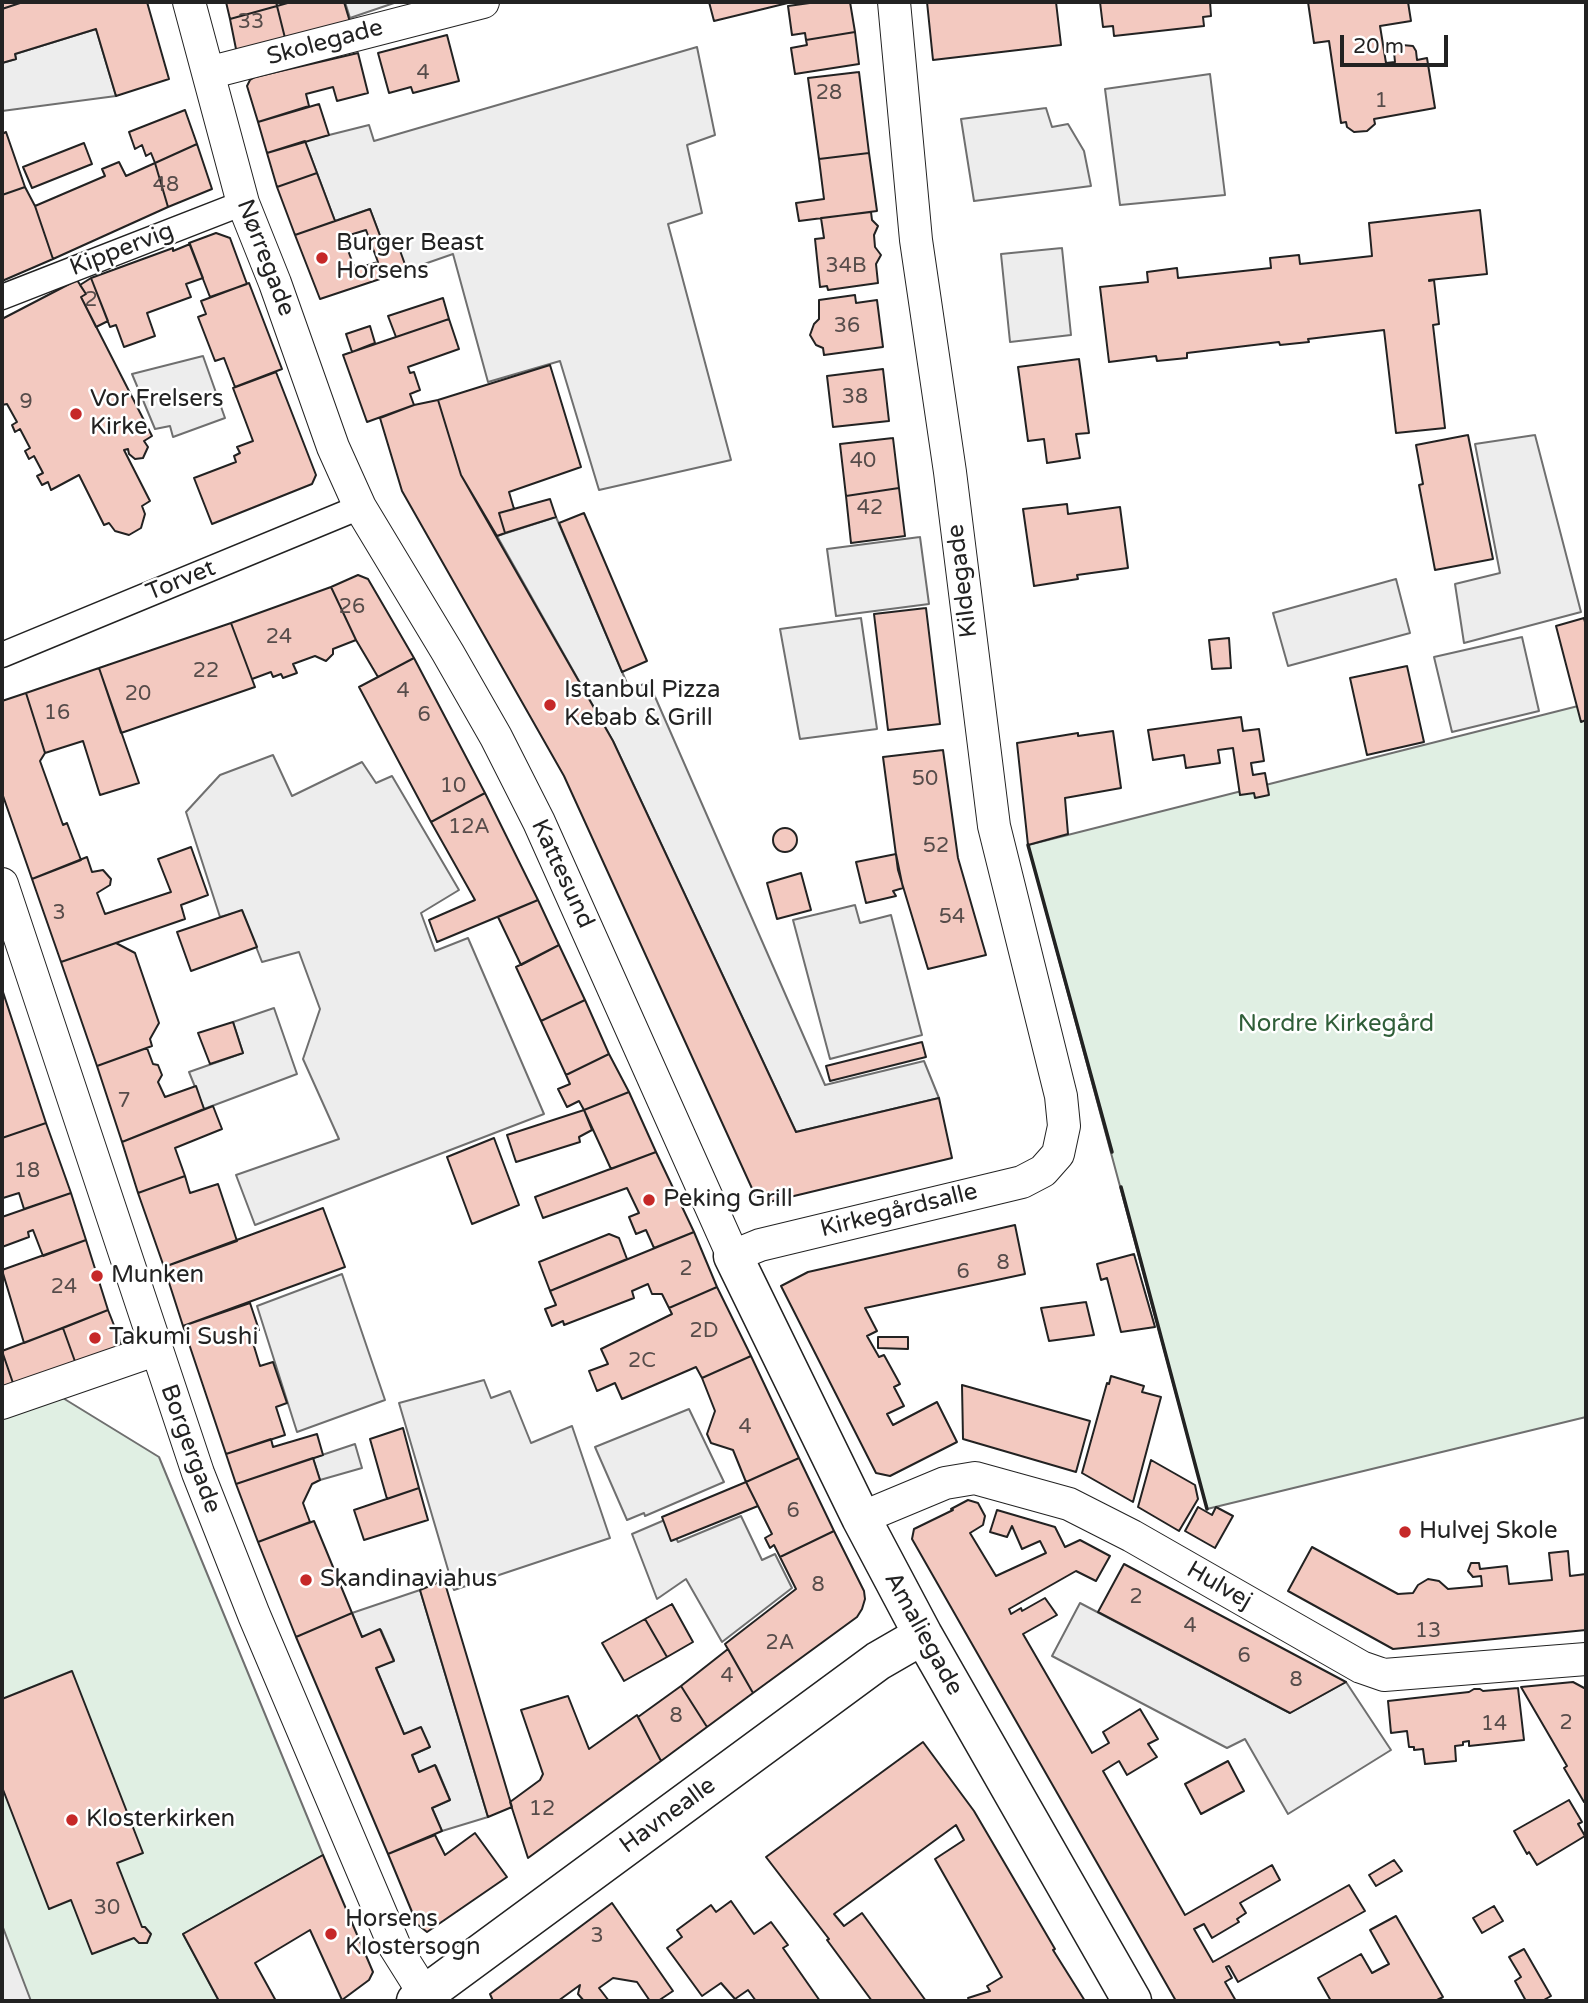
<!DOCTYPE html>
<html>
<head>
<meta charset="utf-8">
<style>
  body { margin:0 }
  #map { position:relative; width:1588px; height:2003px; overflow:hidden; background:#fff; font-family:"Varela Round",sans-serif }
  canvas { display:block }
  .frame { position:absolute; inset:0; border:4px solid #222; pointer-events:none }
  .scale { position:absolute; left:1340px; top:35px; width:108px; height:32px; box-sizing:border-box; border:4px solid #222; border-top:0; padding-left:9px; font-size:21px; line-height:24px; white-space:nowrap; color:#222; -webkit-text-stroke:5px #fff; paint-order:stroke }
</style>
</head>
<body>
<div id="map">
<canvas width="1588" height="2003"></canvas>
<div class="frame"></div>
<div class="scale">20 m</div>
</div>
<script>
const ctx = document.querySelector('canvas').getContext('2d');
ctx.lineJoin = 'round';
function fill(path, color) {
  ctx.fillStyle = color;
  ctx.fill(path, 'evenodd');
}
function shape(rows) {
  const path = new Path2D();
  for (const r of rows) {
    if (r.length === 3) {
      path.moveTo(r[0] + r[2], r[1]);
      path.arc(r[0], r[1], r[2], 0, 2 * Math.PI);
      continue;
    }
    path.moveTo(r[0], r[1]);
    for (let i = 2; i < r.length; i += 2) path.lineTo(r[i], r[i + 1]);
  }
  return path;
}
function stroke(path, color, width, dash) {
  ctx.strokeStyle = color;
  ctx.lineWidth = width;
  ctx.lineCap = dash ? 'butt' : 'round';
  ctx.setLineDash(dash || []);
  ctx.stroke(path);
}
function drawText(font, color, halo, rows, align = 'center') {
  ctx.font = font + ' "Varela Round",sans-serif';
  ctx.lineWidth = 5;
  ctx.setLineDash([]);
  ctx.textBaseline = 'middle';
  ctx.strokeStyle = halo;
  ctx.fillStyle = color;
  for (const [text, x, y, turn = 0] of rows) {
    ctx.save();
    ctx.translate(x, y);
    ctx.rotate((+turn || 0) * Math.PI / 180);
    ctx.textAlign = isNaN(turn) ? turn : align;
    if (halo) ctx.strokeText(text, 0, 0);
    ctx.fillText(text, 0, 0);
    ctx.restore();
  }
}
const green = shape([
  [1586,704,1586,1417,1207,1509,1028,845,1586,704],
  [58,1395,159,1457,323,1855,183,1934,219,2001,2,2001,2,1415,58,1395]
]);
const parking = shape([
  [345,2,394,2,394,3,350,18,345,2],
  [96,29,116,96,2,111,2,63,16,59,15,54,96,29],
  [697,47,715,135,687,145,702,213,668,224,731,460,599,490,560,361,488,382,453,254,407,270,385,249,370,209,335,221,305,141,369,125,374,141,697,47],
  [1210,74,1225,195,1120,205,1105,89,1210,74],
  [1046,108,1052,127,1068,124,1084,151,1091,186,974,201,961,119,1046,108],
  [1062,248,1071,335,1010,342,1001,254,1062,248],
  [203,356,225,418,173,437,170,426,155,429,132,374,203,356],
  [1535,435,1581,612,1464,643,1455,584,1500,573,1475,444,1535,435],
  [556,517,629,688,649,683,825,1085,924,1061,939,1098,796,1132,613,741,497,536,556,517],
  [920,537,929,604,836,616,827,549,920,537],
  [1396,579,1410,633,1288,666,1273,613,1396,579],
  [861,618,877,729,800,739,780,629,861,618],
  [1522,637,1539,711,1452,732,1434,657,1522,637],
  [273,755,292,796,362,762,376,783,392,776,459,890,421,913,435,951,468,938,544,1114,255,1225,236,1175,339,1139,303,1059,320,1009,299,952,262,962,242,911,220,917,186,812,220,775,273,755],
  [855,905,860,923,891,915,922,1035,830,1059,793,920,855,905],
  [274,1008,297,1074,204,1109,189,1072,243,1053,233,1022,274,1008],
  [342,1274,385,1400,297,1432,257,1306,342,1274],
  [484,1380,491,1398,510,1391,531,1443,572,1426,610,1538,454,1590,399,1403,484,1380],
  [689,1409,724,1482,645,1516,644,1513,627,1520,595,1447,689,1409],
  [355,1444,362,1468,320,1480,313,1458,355,1444],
  [741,1516,762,1560,775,1554,792,1588,722,1642,686,1579,657,1599,632,1534,667,1519,678,1542,741,1516],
  [420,1590,488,1817,442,1831,432,1808,450,1800,436,1766,419,1772,412,1755,430,1747,404,1734,376,1668,394,1660,381,1630,362,1637,352,1613,420,1590],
  [1080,1603,1290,1713,1346,1682,1391,1750,1288,1814,1245,1739,1227,1748,1052,1656,1080,1603],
  [2,1925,31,2001,2,2001,2,1925]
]);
const building = shape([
  [2,2,23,2,2,9,2,2],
  [23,2,147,2,169,79,116,96,96,29,15,54,16,59,2,63,2,9,23,2],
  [226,2,276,2,277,6,230,19,226,2],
  [291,2,344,2,350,22,286,42,277,6,291,2],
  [709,2,792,2,714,21,709,2],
  [850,2,855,32,806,40,805,33,792,35,788,6,817,2,850,2],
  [927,2,1056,2,1061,45,933,60,927,2],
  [1100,2,1210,2,1211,16,1203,17,1204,26,1114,36,1113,26,1103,27,1100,2],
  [1308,2,1408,2,1411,21,1380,26,1386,63,1395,62,1394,52,1398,46,1402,45,1413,46,1416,51,1417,60,1427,58,1435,108,1374,119,1375,124,1367,131,1354,132,1347,127,1346,122,1341,123,1329,41,1314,43,1308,2],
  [277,6,286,42,247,54,236,49,230,19,277,6],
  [855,32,859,64,795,74,791,48,807,45,806,40,855,32],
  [447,35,459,81,413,93,411,87,389,93,378,53,447,35],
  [358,53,368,93,337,101,333,87,306,94,309,106,258,122,247,86,250,80,255,77,358,53],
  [859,72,869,153,819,159,808,78,859,72],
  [319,104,329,135,267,153,258,122,319,104],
  [185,110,197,144,155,163,151,153,146,156,142,145,135,149,129,132,185,110],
  [6,132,25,187,2,195,2,134,6,132],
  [305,141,317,173,277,187,267,153,305,141],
  [84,143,92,164,32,188,23,167,84,143],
  [197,144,212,189,168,207,155,163,197,144],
  [869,153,877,211,799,221,796,203,824,199,819,159,869,153],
  [119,162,126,176,155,163,168,207,53,259,35,206,105,176,102,169,119,162],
  [317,173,335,221,295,235,277,187,317,173],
  [25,187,35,206,53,259,2,281,2,195,25,187],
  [370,209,385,249,398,245,407,270,320,299,295,235,370,209],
  [366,230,378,262,355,269,343,237,366,230],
  [1480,210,1487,274,1429,280,1429,281,1434,280,1439,324,1433,325,1445,428,1396,433,1384,330,1308,339,1309,342,1280,345,1279,342,1187,353,1187,358,1157,361,1156,356,1109,362,1100,287,1148,282,1147,272,1177,268,1178,278,1271,268,1270,258,1299,255,1300,264,1372,256,1369,223,1480,210],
  [871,212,872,220,878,226,874,235,875,247,881,255,876,264,878,283,828,290,827,286,820,287,815,239,824,238,821,218,871,212],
  [216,233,230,238,247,284,210,297,189,243,216,233],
  [190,244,203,278,186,284,191,297,147,313,155,336,124,347,116,325,110,327,91,278,173,248,173,251,190,244],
  [91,278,108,321,96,327,81,297,86,294,80,285,91,278],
  [77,280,86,294,81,297,152,436,144,441,148,447,143,458,135,459,129,454,128,449,124,450,150,501,142,506,145,514,141,528,129,535,115,531,109,523,104,525,79,475,51,490,48,482,42,485,37,476,43,473,34,456,29,459,25,451,30,448,20,429,15,432,12,425,17,422,7,404,2,405,2,319,77,280],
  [249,283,282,369,235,387,224,358,215,361,198,317,206,314,201,301,249,283],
  [855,295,856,303,877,300,883,347,824,355,823,348,816,345,810,335,814,324,819,319,819,300,855,295],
  [443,298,449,319,396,337,388,316,443,298],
  [449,319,459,349,408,367,410,373,414,372,420,390,410,394,414,405,367,422,343,355,449,319],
  [370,326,375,343,352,352,346,334,370,326],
  [1079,359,1089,433,1076,434,1080,458,1047,463,1044,439,1028,441,1018,367,1079,359],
  [550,365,581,467,509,492,514,509,499,513,505,533,497,536,461,475,438,400,550,365],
  [883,369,889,421,833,427,827,376,883,369],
  [276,372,316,475,312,484,212,524,194,478,236,462,234,456,240,453,237,447,253,441,233,388,276,372],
  [438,400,461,475,613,741,796,1132,939,1098,952,1158,769,1202,755,1195,564,776,402,491,380,418,414,405,438,400],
  [1468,435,1493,559,1435,570,1419,485,1423,484,1416,445,1468,435],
  [893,438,899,488,846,496,840,444,893,438],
  [899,488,905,536,851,543,846,496,899,488],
  [550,499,556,517,505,533,499,513,550,499],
  [1067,504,1068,514,1120,507,1128,568,1077,575,1078,579,1034,586,1023,509,1067,504],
  [584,513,647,661,622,672,559,523,584,513],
  [358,575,368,579,414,658,378,677,356,640,331,587,358,575],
  [331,587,356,640,333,649,333,654,326,661,315,656,293,664,297,673,283,678,281,674,273,677,271,672,252,679,231,623,331,587],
  [926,608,940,724,888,730,874,614,926,608],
  [1584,618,1586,626,1586,720,1581,722,1556,626,1584,618],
  [231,623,255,687,121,733,99,668,231,623],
  [1229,638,1231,668,1212,669,1209,640,1229,638],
  [414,658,485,793,431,822,359,687,414,658],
  [1407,666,1424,742,1367,755,1350,678,1407,666],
  [99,668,139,783,100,795,83,741,45,753,26,693,99,668],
  [26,693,45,753,40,761,63,825,67,823,81,860,32,879,2,793,2,701,26,693],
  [1241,717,1243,731,1259,729,1264,761,1251,763,1253,775,1265,773,1269,795,1255,798,1254,793,1240,795,1233,748,1218,750,1220,763,1186,768,1184,755,1153,760,1148,730,1241,717],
  [1113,731,1121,788,1065,798,1068,834,1028,845,1017,743,1078,733,1078,736,1113,731],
  [943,750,958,858,986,955,928,969,898,870,883,757,943,750],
  [485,793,538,900,437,942,429,920,475,900,431,822,485,793],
  [785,840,12],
  [191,847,208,895,181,905,185,919,61,962,32,879,87,857,92,872,103,870,111,879,110,885,97,893,105,914,171,892,158,859,191,847],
  [896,854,903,888,893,891,896,896,866,903,856,862,896,854],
  [801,873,811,910,777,919,767,883,801,873],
  [538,900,559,945,521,965,498,917,538,900],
  [242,910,257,947,191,971,177,932,242,910],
  [116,943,135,953,159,1023,150,1039,152,1046,97,1066,61,962,116,943],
  [559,945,585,1000,541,1021,516,967,559,945],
  [2,989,46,1123,2,1138,2,989],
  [585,1000,609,1054,566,1075,541,1021,585,1000],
  [233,1022,243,1053,210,1064,198,1033,233,1022],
  [922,1042,926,1057,830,1081,826,1066,922,1042],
  [147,1048,153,1064,158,1065,162,1075,158,1082,165,1097,196,1086,204,1109,122,1142,97,1066,147,1048],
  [609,1054,629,1092,584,1110,579,1101,567,1107,558,1089,570,1084,566,1075,609,1054],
  [629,1092,656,1152,611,1169,584,1110,629,1092],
  [213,1106,222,1129,175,1148,185,1176,138,1193,122,1142,213,1106],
  [584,1110,592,1130,579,1137,580,1142,516,1162,507,1135,584,1110],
  [46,1123,71,1193,24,1209,19,1193,3,1198,2,1193,2,1138,46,1123],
  [494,1138,519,1205,472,1224,447,1157,494,1138],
  [656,1152,694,1232,654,1248,646,1230,636,1234,629,1217,639,1213,627,1188,543,1218,535,1197,656,1152],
  [185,1176,190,1193,218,1184,237,1241,164,1267,138,1193,185,1176],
  [71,1193,86,1240,43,1256,33,1230,28,1232,29,1237,2,1247,2,1217,71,1193],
  [323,1208,345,1267,183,1326,164,1267,323,1208],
  [1015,1225,1025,1274,865,1308,877,1331,867,1336,879,1357,884,1355,900,1384,894,1387,904,1406,887,1414,893,1425,937,1402,957,1442,890,1476,876,1473,781,1286,808,1272,1015,1225],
  [694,1232,717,1287,669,1308,662,1294,652,1294,648,1284,632,1291,634,1298,564,1325,563,1321,552,1326,545,1309,556,1305,550,1291,694,1232],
  [609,1234,619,1238,627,1259,550,1291,539,1262,609,1234],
  [86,1240,108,1310,24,1343,2,1270,86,1240],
  [1134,1254,1155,1327,1121,1332,1107,1278,1101,1280,1097,1264,1134,1254],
  [717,1287,751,1356,702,1378,696,1367,622,1399,615,1383,597,1391,589,1371,608,1364,601,1349,672,1314,669,1308,717,1287],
  [1086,1302,1094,1335,1049,1341,1041,1308,1086,1302],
  [250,1303,259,1330,250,1333,260,1366,273,1362,287,1403,276,1407,285,1435,226,1454,183,1326,250,1303],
  [108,1310,123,1348,77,1367,63,1328,108,1310],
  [63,1328,77,1367,14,1386,2,1351,63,1328],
  [878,1337,908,1337,908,1349,878,1348,878,1337],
  [2,1351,14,1386,2,1391,2,1351],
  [751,1356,799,1458,746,1482,733,1450,711,1443,707,1434,715,1411,702,1378,751,1356],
  [1111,1376,1144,1386,1142,1392,1161,1397,1133,1502,1082,1473,1107,1383,1109,1384,1111,1376],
  [962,1385,1090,1421,1076,1472,963,1439,962,1385],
  [403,1428,419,1488,387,1499,370,1439,403,1428],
  [317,1434,323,1455,236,1484,226,1454,271,1439,273,1447,317,1434],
  [313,1458,320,1480,312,1484,303,1503,310,1522,258,1542,236,1484,313,1458],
  [799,1458,834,1531,780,1557,774,1545,770,1548,765,1538,772,1534,746,1482,799,1458],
  [1151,1460,1195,1485,1198,1499,1179,1531,1138,1507,1151,1460],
  [746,1482,758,1506,671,1541,662,1517,746,1482],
  [419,1488,428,1520,364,1540,354,1510,419,1488],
  [968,1500,978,1503,985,1516,983,1525,970,1533,996,1576,1046,1553,1040,1541,1022,1549,1012,1526,1007,1537,990,1532,997,1510,1055,1527,1065,1547,1080,1540,1110,1556,1096,1581,1076,1571,1009,1609,1011,1614,1021,1608,1022,1611,1045,1598,1057,1615,1023,1634,1092,1753,1109,1743,1103,1732,1140,1709,1158,1739,1148,1744,1157,1757,1127,1775,1119,1761,1103,1771,1185,1915,1272,1865,1280,1880,1240,1903,1246,1913,1237,1919,1239,1922,1212,1938,1204,1924,1194,1929,1213,1962,1349,1885,1365,1911,1238,1982,1229,1966,1226,1967,1232,1978,1225,1982,1236,2001,1176,2001,912,1539,914,1529,953,1510,951,1509,968,1500],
  [1198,1507,1212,1515,1216,1507,1233,1516,1215,1548,1185,1531,1198,1507],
  [314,1521,352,1613,296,1637,258,1542,314,1521],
  [834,1531,864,1591,865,1599,862,1609,857,1617,753,1693,725,1644,796,1589,780,1557,834,1531],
  [1312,1547,1398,1594,1413,1593,1418,1585,1428,1579,1439,1581,1448,1589,1482,1586,1481,1576,1473,1577,1468,1571,1471,1563,1479,1563,1480,1569,1507,1566,1509,1584,1552,1580,1549,1553,1568,1551,1570,1576,1586,1574,1586,1630,1393,1649,1288,1591,1312,1547],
  [1124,1564,1346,1682,1290,1713,1098,1612,1124,1564],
  [444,1580,512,1807,488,1817,420,1590,444,1580],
  [672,1604,693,1642,667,1657,645,1619,672,1604],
  [352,1613,362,1637,380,1629,394,1661,376,1668,404,1734,421,1727,430,1747,412,1755,419,1772,435,1765,450,1800,432,1808,442,1831,388,1854,296,1637,352,1613],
  [645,1619,667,1657,624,1681,602,1643,645,1619],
  [728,1649,753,1693,707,1727,681,1686,728,1649],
  [72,1671,143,1853,117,1863,142,1927,145,1927,151,1934,147,1943,139,1943,134,1938,92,1954,71,1900,49,1909,2,1787,2,1699,72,1671],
  [1573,1682,1586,1689,1586,1800,1584,1802,1564,1768,1567,1766,1521,1687,1573,1682],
  [681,1686,707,1727,661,1761,638,1717,681,1686],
  [1518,1688,1524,1740,1469,1746,1469,1741,1463,1742,1463,1745,1455,1746,1456,1761,1425,1764,1423,1749,1414,1750,1414,1747,1409,1747,1407,1731,1391,1733,1388,1701,1469,1692,1474,1689,1480,1689,1483,1691,1518,1688],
  [568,1696,589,1749,637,1715,661,1761,528,1858,510,1802,540,1780,543,1774,521,1710,568,1696],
  [923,1742,974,1811,1055,1949,1053,1950,1085,2001,970,2001,968,1998,990,1991,987,1986,1002,1977,935,1859,964,1840,956,1825,834,1914,844,1926,862,1913,926,2001,872,2001,827,1940,829,1939,766,1857,923,1742],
  [1228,1761,1244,1791,1201,1814,1185,1784,1228,1761],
  [1569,1800,1582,1822,1578,1824,1585,1836,1537,1865,1529,1852,1527,1854,1514,1831,1569,1800],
  [475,1833,507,1877,427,1932,417,1924,388,1854,435,1835,445,1855,475,1833],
  [323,1855,373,1972,369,1980,342,2000,310,1930,255,1963,276,2001,219,2001,183,1934,323,1855],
  [1394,1860,1402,1871,1376,1886,1369,1875,1394,1860],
  [731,1901,754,1934,771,1922,788,1945,783,1948,820,2001,756,2001,748,1990,735,1999,721,1983,702,1996,667,1948,682,1937,677,1930,711,1905,716,1912,731,1901],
  [612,1903,673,1991,658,2001,650,2001,637,1982,613,1978,599,1988,609,2001,584,2001,578,1994,580,1985,558,2001,493,2001,490,1994,612,1903],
  [1494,1906,1503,1921,1482,1933,1473,1918,1494,1906],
  [1396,1916,1443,1997,1435,2001,1331,2001,1318,1978,1361,1954,1372,1973,1389,1964,1370,1930,1396,1916],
  [1524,1949,1551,1996,1542,2001,1526,2001,1515,1981,1521,1977,1509,1957,1524,1949]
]);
const pedestrian = shape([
  [2,297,243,203],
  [2,655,360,507]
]);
const minor = shape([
  [189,2,243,203,275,283,333,447,360,507,448,653,496,737,539,822,733,1256,760,1245,1022,1182,1043,1171,1058,1154,1064,1126,1061,1096,994,826,950,472,916,240,894,2],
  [208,73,483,2],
  [2,884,198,1473,254,1615,395,1947,429,2001],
  [2,1403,155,1350],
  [861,1518,945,1483,975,1478,1069,1504,1132,1536,1361,1667,1384,1675,1586,1659]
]);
const tertiary = shape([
  [733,1256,861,1518,923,1635,1132,2001],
  [416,2001,878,1661,923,1635]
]);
const wall = shape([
  [1028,845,1112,1152],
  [1121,1187,1207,1509]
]);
const markers = [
  [322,258,7,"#c62828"],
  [76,414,7,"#c62828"],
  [550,705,7,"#c62828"],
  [649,1200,7,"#c62828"],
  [97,1276,7,"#c62828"],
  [95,1338,7,"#c62828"],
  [1405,1532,7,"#c62828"],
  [306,1580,7,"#c62828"],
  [72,1820,7,"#c62828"],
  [331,1934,7,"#c62828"]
];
const numberNames = [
  ["33",251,22],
  ["4",423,73],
  ["28",829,93],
  ["1",1381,101],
  ["48",166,185],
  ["34B",846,266],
  ["2",91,300],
  ["36",847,326],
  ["38",855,397],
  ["9",26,402],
  ["40",863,461],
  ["42",870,508],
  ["26",352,607],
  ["24",279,637],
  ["22",206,671],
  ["4",403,691],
  ["20",138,694],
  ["16",57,713],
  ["6",424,715],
  ["50",925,779],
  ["10",453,786],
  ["12A",469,827],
  ["52",936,846],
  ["3",59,913],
  ["54",952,917],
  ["7",124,1101],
  ["18",27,1171],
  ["8",1003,1263],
  ["2",686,1269],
  ["6",963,1272],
  ["24",64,1287],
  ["2D",704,1331],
  ["2C",642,1361],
  ["4",745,1427],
  ["6",793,1511],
  ["8",818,1585],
  ["2",1136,1597],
  ["4",1190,1626],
  ["13",1428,1631],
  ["2A",780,1643],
  ["6",1244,1656],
  ["4",727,1676],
  ["8",1296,1680],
  ["8",676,1716],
  ["2",1566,1723],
  ["14",1494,1724],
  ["12",542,1809],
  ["30",107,1908],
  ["3",597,1936]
];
const streetNames = [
  ["Skolegade",325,43,-15],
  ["Kippervig",122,250,-21],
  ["Nørregade",265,258,69],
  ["Torvet",181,581,-22],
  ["Kildegade",963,581,-97],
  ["Kattesund",562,874,65],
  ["Kirkegårdsalle",899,1211,-14],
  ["Borgergade",190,1449,70],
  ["Hulvej",1219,1586,30],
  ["Amaliegade",923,1634,61],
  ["Havnealle",668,1816,-36]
];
const poiNames = [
  ["Burger Beast",336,244],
  ["Horsens",336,272],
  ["Vor Frelsers",90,400],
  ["Kirke",90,428],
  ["Istanbul Pizza",564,691],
  ["Kebab & Grill",564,719],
  ["Peking Grill",663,1200],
  ["Munken",111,1276],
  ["Takumi Sushi",109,1338],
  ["Hulvej Skole",1419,1532],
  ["Skandinaviahus",320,1580],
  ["Klosterkirken",86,1820],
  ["Horsens",345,1920],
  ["Klostersogn",345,1948]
];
const parkNames = [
  ["Nordre Kirkegård",1336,1025]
];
fill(green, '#e0efe3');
stroke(green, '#6f6f6f', 2);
fill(parking, '#ededed');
stroke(parking, '#6f6f6f', 2);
fill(building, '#f3c9c0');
stroke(building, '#222', 2);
stroke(pedestrian, '#222', 27);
stroke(minor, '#222', 34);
stroke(tertiary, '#222', 41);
stroke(pedestrian, '#fff', 24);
stroke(minor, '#fff', 32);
stroke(tertiary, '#fff', 38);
stroke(wall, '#222', 3.5);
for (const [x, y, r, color] of markers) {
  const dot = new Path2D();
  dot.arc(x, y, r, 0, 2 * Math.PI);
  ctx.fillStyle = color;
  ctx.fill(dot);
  stroke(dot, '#fff', 2.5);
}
drawText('21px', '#564c4a', null, numberNames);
drawText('24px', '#222', '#fff', streetNames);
drawText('24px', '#222', '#fff', poiNames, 'left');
drawText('24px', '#2f5e38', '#fff', parkNames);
</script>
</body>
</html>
